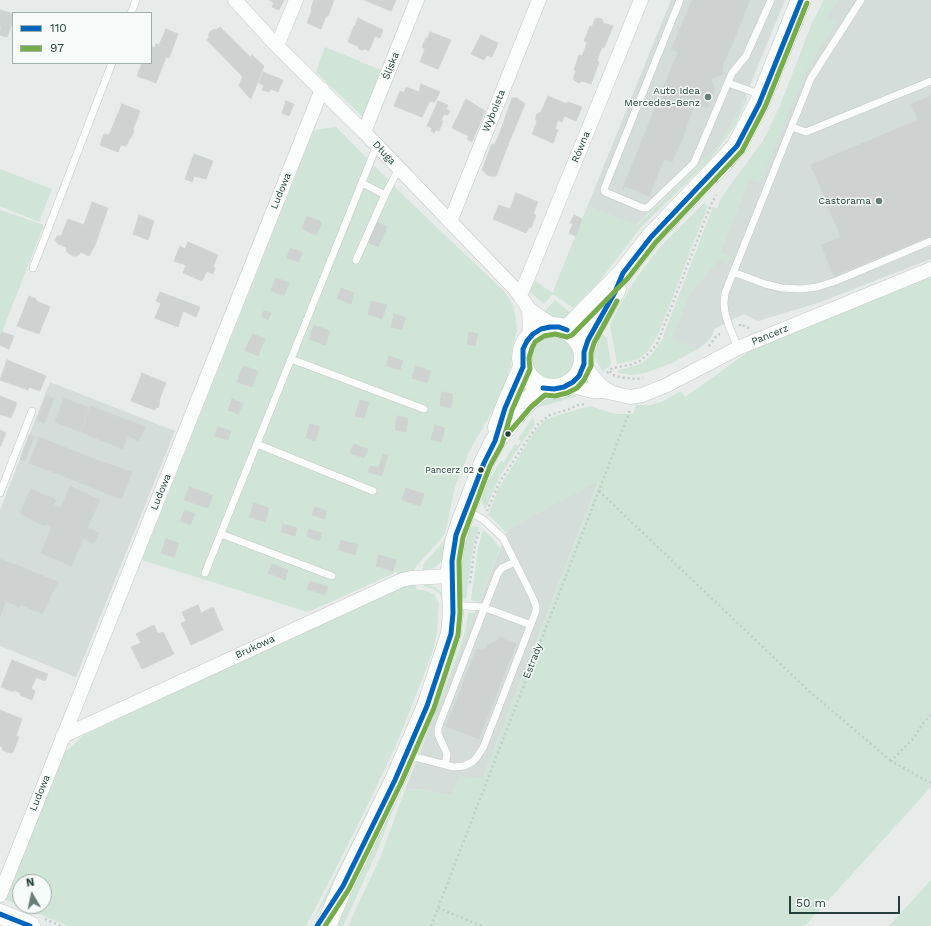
<!DOCTYPE html>
<html>
<head>
<meta charset="utf-8">
<style>
  body { margin:0 }
  #map { position:relative; width:931px; height:926px; overflow:hidden; background:#e7ecea; font-family:"Work Sans",sans-serif }
  canvas { display:block }
  .legend { position:absolute; left:12px; top:12px; width:140px; height:52px; box-sizing:border-box; background:#f6faf8; border:1px solid #a2b0ac; margin:0; padding:5px 7px; list-style:none; font-size:12px; color:#23413a }
  .legend li { display:flex; align-items:center; gap:8px; height:20px }
  .legend b { width:20px; border:1px solid #a2b0ac }
  .north { position:absolute; left:12px; top:874px; width:40px; height:40px; box-sizing:border-box; background:#f6faf8; border:1px solid #a2b0ac; border-radius:50%; rotate:351deg; font-size:11px; font-weight:700; line-height:16px; text-align:center; color:#23413a }
  .north::after { content:''; display:block; margin:auto; width:14px; height:18px; background:#687d78; clip-path:polygon(50% 0,100% 100%,50% 72%,0 100%) }
  .scale { position:absolute; left:789px; top:896px; width:111px; height:18px; box-sizing:border-box; border:2px solid #23413a; border-top:0; padding-left:5px; font-size:12px; line-height:14px; white-space:nowrap; color:#23413a; -webkit-text-stroke:3px #f6faf8; paint-order:stroke }
</style>
</head>
<body>
<div id="map">
<canvas width="931" height="926"></canvas>
<ul class="legend">
<li><b style="height:5px;background:#0065bd"></b>110</li>
<li><b style="height:5px;background:#76ac4a"></b>97</li>
</ul>
<div class="north">N</div>
<div class="scale">50 m</div>
</div>
<script>
const ctx = document.querySelector('canvas').getContext('2d');
ctx.lineJoin = 'round';
function fill(path, color) {
  ctx.fillStyle = color;
  ctx.fill(path, 'evenodd');
}
function shape(rows) {
  const path = new Path2D();
  for (const r of rows) {
    if (r.length === 3) {
      path.moveTo(r[0] + r[2], r[1]);
      path.arc(r[0], r[1], r[2], 0, 2 * Math.PI);
      continue;
    }
    path.moveTo(r[0], r[1]);
    for (let i = 2; i < r.length; i += 2) path.lineTo(r[i], r[i + 1]);
  }
  return path;
}
function stroke(path, color, width, dash) {
  ctx.strokeStyle = color;
  ctx.lineWidth = width;
  ctx.lineCap = dash ? 'butt' : 'round';
  ctx.setLineDash(dash || []);
  ctx.stroke(path);
}
function drawText(font, color, halo, rows, align = 'center') {
  ctx.font = font + ' "Work Sans",sans-serif';
  ctx.lineWidth = 3;
  ctx.setLineDash([]);
  ctx.textBaseline = 'middle';
  ctx.strokeStyle = halo;
  ctx.fillStyle = color;
  for (const [text, x, y, turn = 0] of rows) {
    ctx.save();
    ctx.translate(x, y);
    ctx.rotate((+turn || 0) * Math.PI / 180);
    ctx.textAlign = isNaN(turn) ? turn : align;
    if (halo) ctx.strokeText(text, 0, 0);
    ctx.fillText(text, 0, 0);
    ctx.restore();
  }
}
const built = shape([
  [671,0,785,0,740,110,719,145,560,298,552,294],
  [824,0,931,0,931,259,818,303,758,321,744,314,714,329,712,336,707,342,697,350,663,337,713,207,717,209,721,198,763,141,780,106,812,23],
  [50,382,175,431,76,677,0,646,0,510],
  [599,480,483,778,451,796,421,789,405,790,508,529]
]);
const green = shape([
  [824,0,838,0,827,18,836,23,804,75,760,183,750,179,721,252,730,257,727,265,719,259,690,294,672,339,698,349,672,363,645,373,632,375,618,373,618,370,631,367,640,364,647,359,656,349,664,337,713,208,717,210,722,198,764,141,780,106,813,23],
  [325,47,381,70,363,117,316,72],
  [746,96,748,97,735,126,710,160,641,227,598,283,573,308,553,294,544,304,530,292,535,281,553,293,588,206,637,225,719,145,740,110],
  [336,127,406,198,505,292,512,303,515,314,517,331,512,349,511,365,507,379,497,403,470,450,455,487,445,534,414,569,414,571,398,575,397,572,308,612,142,560,314,130],
  [0,169,52,189,39,222,0,206],
  [704,203,708,206,658,335,648,351,638,359,617,364,610,325,620,305,637,277,661,246],
  [0,210,44,225,0,337],
  [931,275,931,787,805,926,348,926,380,858,405,790,421,789,451,796,459,776,483,778,599,481,508,529,506,533,500,526,488,515,498,489,536,429,543,422,552,417,590,406,615,414,633,414,636,405,651,405,661,402,681,391,685,397,758,345],
  [555,300,568,311,575,314,567,318,556,320,544,312],
  [599,331,607,338,611,365,603,371,597,362,594,354,594,347],
  [553,358,22],
  [564,394,578,396,536,408,543,399,550,396],
  [533,417,535,424,501,474,485,510,482,502,482,496,483,491,501,460,504,462,515,444,518,446,521,441,518,439],
  [473,526,479,527,473,548,466,600,462,597,460,558,469,529],
  [483,530,491,537,500,548,479,602,471,600,478,547],
  [448,536,443,560,434,568,423,570,423,565],
  [406,584,416,584,416,588,418,590,424,590,434,594,439,603,437,632,432,654,397,743,361,819,306,926,68,926,20,906,44,906,44,882,20,882,20,906,4,899,61,756,84,735],
  [424,584,434,586,443,594,445,621,409,730,340,876,310,926,401,744,424,685,441,632,443,614,443,601,440,594,435,590,424,586],
  [468,613,475,613,440,702,465,632],
  [406,777,376,854,343,926,332,926],
  [931,880,931,926,889,926]
]);
const building = shape([
  [269,0,284,0,279,10,272,7,274,3,269,0],
  [314,0,334,0,328,16,326,16,321,29,307,23,312,10,311,9,314,0],
  [364,0,396,0,391,11,364,0],
  [692,0,750,0,737,32,733,43,734,44,732,43,722,68,723,74,711,79,715,88,708,105,707,108,695,103,686,127,687,128,686,129,683,137,683,138,682,138,672,162,664,159,649,196,625,186,622,190,653,113,652,112,653,112,678,52,671,50,692,0],
  [0,10,13,14,13,21,7,37,0,35,1,26,0,25,0,10],
  [358,18,383,30,380,38,375,36,369,51,365,49,362,50,359,49,358,46,348,42,354,26,355,26,358,18],
  [598,18,602,19,603,23,613,26,604,48,602,47,599,55,585,49,587,42,584,41,590,26,592,27,595,19,598,18],
  [220,27,250,57,243,77,207,40,209,38,209,33,212,30,218,29,220,27],
  [166,29,178,34,172,50,159,45,166,29],
  [430,32,451,40,438,69,420,62,425,49,422,47,426,38,428,38,430,32],
  [481,35,498,43,492,57,487,55,484,60,471,54,481,35],
  [156,44,172,50,169,58,166,57,156,83,137,76,142,63,151,63,151,46,155,48,156,44],
  [585,49,599,55,597,61,599,62,591,84,582,81,579,83,575,81,573,79,576,71,574,70,579,55,582,56,585,49],
  [252,55,264,66,251,99,239,86,250,57,252,55],
  [263,72,283,80,278,92,271,89,269,92,262,90,264,85,259,83,263,72],
  [421,84,440,92,435,102,430,101,422,117,394,106,400,91,404,93,406,87,419,92,421,84],
  [548,96,567,104,568,102,582,107,576,121,564,116,562,122,558,120,555,129,558,130,553,143,532,134,537,122,535,119,537,114,541,112,548,96],
  [931,96,931,236,834,276,821,245,841,237,811,165,918,120,911,104,931,96],
  [512,98,517,98,525,104,510,140,499,135,512,98],
  [466,99,485,111,472,142,467,139,469,136,452,128,466,99],
  [286,101,294,104,289,116,282,113,286,101],
  [438,101,448,105,446,109,450,111,448,115,444,114,441,121,443,121,439,131,436,130,434,133,431,131,432,128,427,126,438,101],
  [122,104,140,111,133,129,134,130,131,138,130,138,126,146,121,145,118,152,100,145,104,134,109,135,122,104],
  [499,135,510,140,496,176,490,176,486,174,484,171,482,170,492,144,494,145,499,135],
  [194,154,213,161,206,179,194,176,192,182,185,179,194,154],
  [516,193,538,202,533,214,536,215,531,228,529,227,526,233,493,219,499,205,510,209,516,193],
  [92,202,108,208,95,245,89,256,81,252,77,256,73,256,67,252,66,247,58,244,55,240,57,236,61,236,68,219,84,225,92,202],
  [139,215,154,221,148,240,133,234,139,215],
  [574,215,582,219,576,236,569,233,573,224,570,223,574,215],
  [307,216,322,222,316,235,302,229,307,216],
  [377,222,387,227,378,247,368,242,377,222],
  [188,242,218,255,213,267,215,268,213,274,207,271,202,281,183,273,186,265,174,261,180,246,185,249,188,242],
  [290,248,302,252,299,262,287,258,290,248],
  [276,278,289,283,284,296,271,291,276,278],
  [341,288,354,293,351,304,337,298,341,288],
  [160,292,200,307,196,317,183,311,178,327,155,318,161,303,156,301,160,292],
  [29,296,36,299,36,301,50,307,39,334,17,326,29,296],
  [372,301,387,305,382,319,368,314,372,301],
  [264,311,271,313,268,320,261,317,264,311],
  [394,314,405,317,402,330,391,327,394,314],
  [314,325,330,331,325,345,309,339,314,325],
  [2,332,14,336,9,349,0,345,0,337,2,332],
  [469,332,478,334,475,346,467,344,469,332],
  [253,334,265,339,258,356,245,350,253,334],
  [389,356,403,361,400,370,386,366,389,356],
  [7,360,46,376,40,391,29,387,28,390,0,380,7,360],
  [243,366,258,371,252,387,237,382,243,366],
  [416,366,431,371,427,383,412,378,416,366],
  [142,373,166,383,163,390,155,388,155,386,150,384,149,385,139,381,142,373],
  [139,381,149,385,150,384,155,386,155,388,163,390,159,401,160,401,158,408,156,407,155,410,131,401,139,381],
  [442,392,453,394,451,408,440,405,442,392],
  [0,396,17,403,11,418,0,414,0,396],
  [46,396,54,399,44,424,37,420,46,396],
  [64,398,89,408,80,432,55,422,64,398],
  [232,399,243,403,238,414,228,410,232,399],
  [360,400,369,402,364,418,355,416,360,400],
  [91,406,114,415,112,420,104,416,95,438,81,432,91,406],
  [114,415,145,427,139,441,128,436,123,449,95,438,104,416,112,420,114,415],
  [397,416,408,418,406,432,395,430,397,416],
  [310,424,320,427,315,441,306,438,310,424],
  [435,425,445,428,441,442,431,439,435,425],
  [218,427,231,431,228,440,215,436,218,427],
  [0,430,6,433,0,447,0,430],
  [29,435,34,437,25,461,20,459,29,435],
  [39,437,94,459,84,484,29,463,39,437],
  [354,444,368,449,364,458,350,453,354,444],
  [383,454,388,455,382,476,368,472,370,466,379,468,383,454],
  [94,459,132,472,125,490,104,481,100,491,84,484,94,459],
  [104,481,125,490,122,499,100,491,104,481],
  [70,486,100,500,87,529,91,529,99,533,94,543,86,540,84,537,71,566,41,553,52,527,46,524,45,526,20,514,31,489,56,500,54,505,61,508,70,486],
  [189,487,213,495,208,508,184,500,189,487],
  [406,488,424,494,420,506,402,500,406,488],
  [254,503,269,508,265,522,249,517,254,503],
  [315,507,327,511,325,519,312,515,315,507],
  [185,510,195,514,190,525,180,521,185,510],
  [283,524,297,528,295,536,281,532,283,524],
  [309,529,322,533,319,541,306,536,309,529],
  [166,539,179,543,174,557,161,553,166,539],
  [341,540,358,545,355,555,338,550,341,540],
  [379,555,396,560,393,571,376,566,379,555],
  [0,559,16,565,2,599,6,601,0,616,0,559],
  [272,564,288,570,285,580,268,573,272,564],
  [16,565,58,582,42,614,20,604,19,607,2,599,16,565],
  [310,581,328,587,325,595,307,589,310,581],
  [198,605,201,613,213,607,223,630,191,645,181,623,186,621,182,612,198,605],
  [154,625,158,634,163,632,174,654,142,669,131,647,141,643,136,634,154,625],
  [499,637,516,644,479,739,446,726,476,650,480,648,481,650,488,647,487,645,498,640,499,637],
  [12,660,39,671,31,689,35,691,32,700,20,695,21,693,14,690,13,692,1,687,12,660],
  [39,671,48,674,45,681,36,677,39,671],
  [0,710,22,719,16,736,19,737,13,752,10,753,2,750,3,748,0,746,0,710]
]);
const path = shape([
  [740,326,740,324,749,328],
  [709,346,717,335,720,334],
  [610,371,613,375,619,377,636,379,643,378],
  [607,373,612,368,630,365,640,361,649,353,657,344,712,202,717,195],
  [599,491,810,692,891,761],
  [487,511,499,483,538,424,550,415,570,409,575,406,585,404],
  [470,583,475,545,480,529],
  [931,715,924,722,913,739,891,761,931,783],
  [438,908,482,926],
  [45,919,61,926],
  [431,926,630,410]
]);
const lane = shape([
  [680,0,604,189,605,192,643,208,647,208,694,163,732,73,746,56,771,0],
  [131,13,136,0],
  [728,83,762,95],
  [792,127,806,132,931,81],
  [362,183,385,195,399,168],
  [356,260,385,195],
  [33,268,112,63],
  [733,272,765,284,782,288,801,289,817,287,836,281,931,241],
  [738,348,729,326,725,313,724,303,725,293,811,78,861,0],
  [291,359,424,409],
  [257,444,373,491],
  [0,493,32,411],
  [221,534,332,576],
  [205,573,377,145],
  [453,605,482,607,494,611,531,625],
  [407,755,454,767,464,766,472,762,477,757,483,748,536,611,536,606,532,596,503,538,484,520,468,511],
  [445,765,447,754,438,734,438,728,498,573,502,568,515,562]
]);
const street = shape([
  [235,0,277,46,364,132,516,290,529,309,555,327],
  [277,46,296,0],
  [364,132,417,0],
  [450,222,539,0],
  [519,293,523,289,641,0],
  [529,309,530,337],
  [584,364,594,378,605,389,611,392],
  [569,385,592,391,604,391,630,397,642,395,667,385,738,348,931,269],
  [63,736,402,580,411,578,451,576],
  [0,895,322,89]
]);
const secondary = shape([
  [553,358,31],
  [567,330,623,273,651,237,722,163,737,146,759,104,801,0],
  [584,352,591,332,616,289],
  [498,427,507,404,523,367],
  [0,914,30,926],
  [326,926,343,886,395,780,427,706,451,634,453,613,451,569,455,542,461,523,484,463,495,441,522,407,543,388]
]);
const bus1 = shape([
  [523,367,523,349,527,341,533,334,541,329,550,327,559,327,567,330],
  [543,388,554,389,564,387,573,382,579,376,584,364,584,352,588,340,615,292,623,273,651,237,737,146,759,104,801,0],
  [0,914,30,926],
  [317,926,343,886,395,780,427,706,451,634,453,613,452,561,456,535,484,463,495,441,505,408,523,367]
]);
const bus2 = shape([
  [506,436,531,407,545,395,555,396,567,393,577,388,584,380,591,366,591,353,594,343,617,301],
  [325,926,349,889,401,783,434,708,458,635,460,613,459,561,463,537,490,466,502,444,512,410,530,369,529,358,532,348,535,342,544,336,555,334,567,337,572,335,628,278,656,242,742,151,765,107,807,3]
]);
const markers = [
  [708,97,4,"#687d78"],
  [879,201,4,"#687d78"],
  [508,434,3.5,"#23413a"],
  [481,470,3.5,"#23413a"]
];
const busNames = [
  ["Pancerz 02",474,470]
];
const streetNames = [
  ["Śliska",391,66,-68],
  ["Wyboista",494,111,-68],
  ["Równa",581,147,-68],
  ["Długa",384,153,47],
  ["Ludowa",281,191,-68],
  ["Pancerz",770,335,-22],
  ["Ludowa",161,492,-68],
  ["Brukowa",255,647,-25],
  ["Estrady",533,661,-69],
  ["Ludowa",40,793,-68]
];
const poiNames = [
  ["Auto Idea",700,91],
  ["Mercedes-Benz",700,103],
  ["Castorama",871,201]
];
fill(built, '#d5ddda');
fill(green, '#d0e5d7');
fill(building, '#ced3d1');
stroke(building, '#cfd5d3', 1);
stroke(lane, '#c4c9c7', 8);
stroke(street, '#c4c9c7', 15);
stroke(secondary, '#c2cac7', 21);
stroke(path, '#c2ccca', 2.5, [2, 3]);
stroke(lane, '#fbfcfc', 7);
stroke(street, '#fbfcfc', 14);
stroke(secondary, '#fbfcfc', 20);
stroke(bus1, '#0065bd', 5);
stroke(bus2, '#76ac4a', 5);
for (const [x, y, r, color] of markers) {
  const dot = new Path2D();
  dot.arc(x, y, r, 0, 2 * Math.PI);
  ctx.fillStyle = color;
  ctx.fill(dot);
  stroke(dot, '#f6faf8', 1.5);
}
drawText('9px', '#23413a', '#f6faf8', busNames, 'right');
drawText('10px', '#23413a', '#f6faf8', streetNames);
drawText('10px', '#23413a', '#f6faf8', poiNames, 'right');
</script>
</body>
</html>
